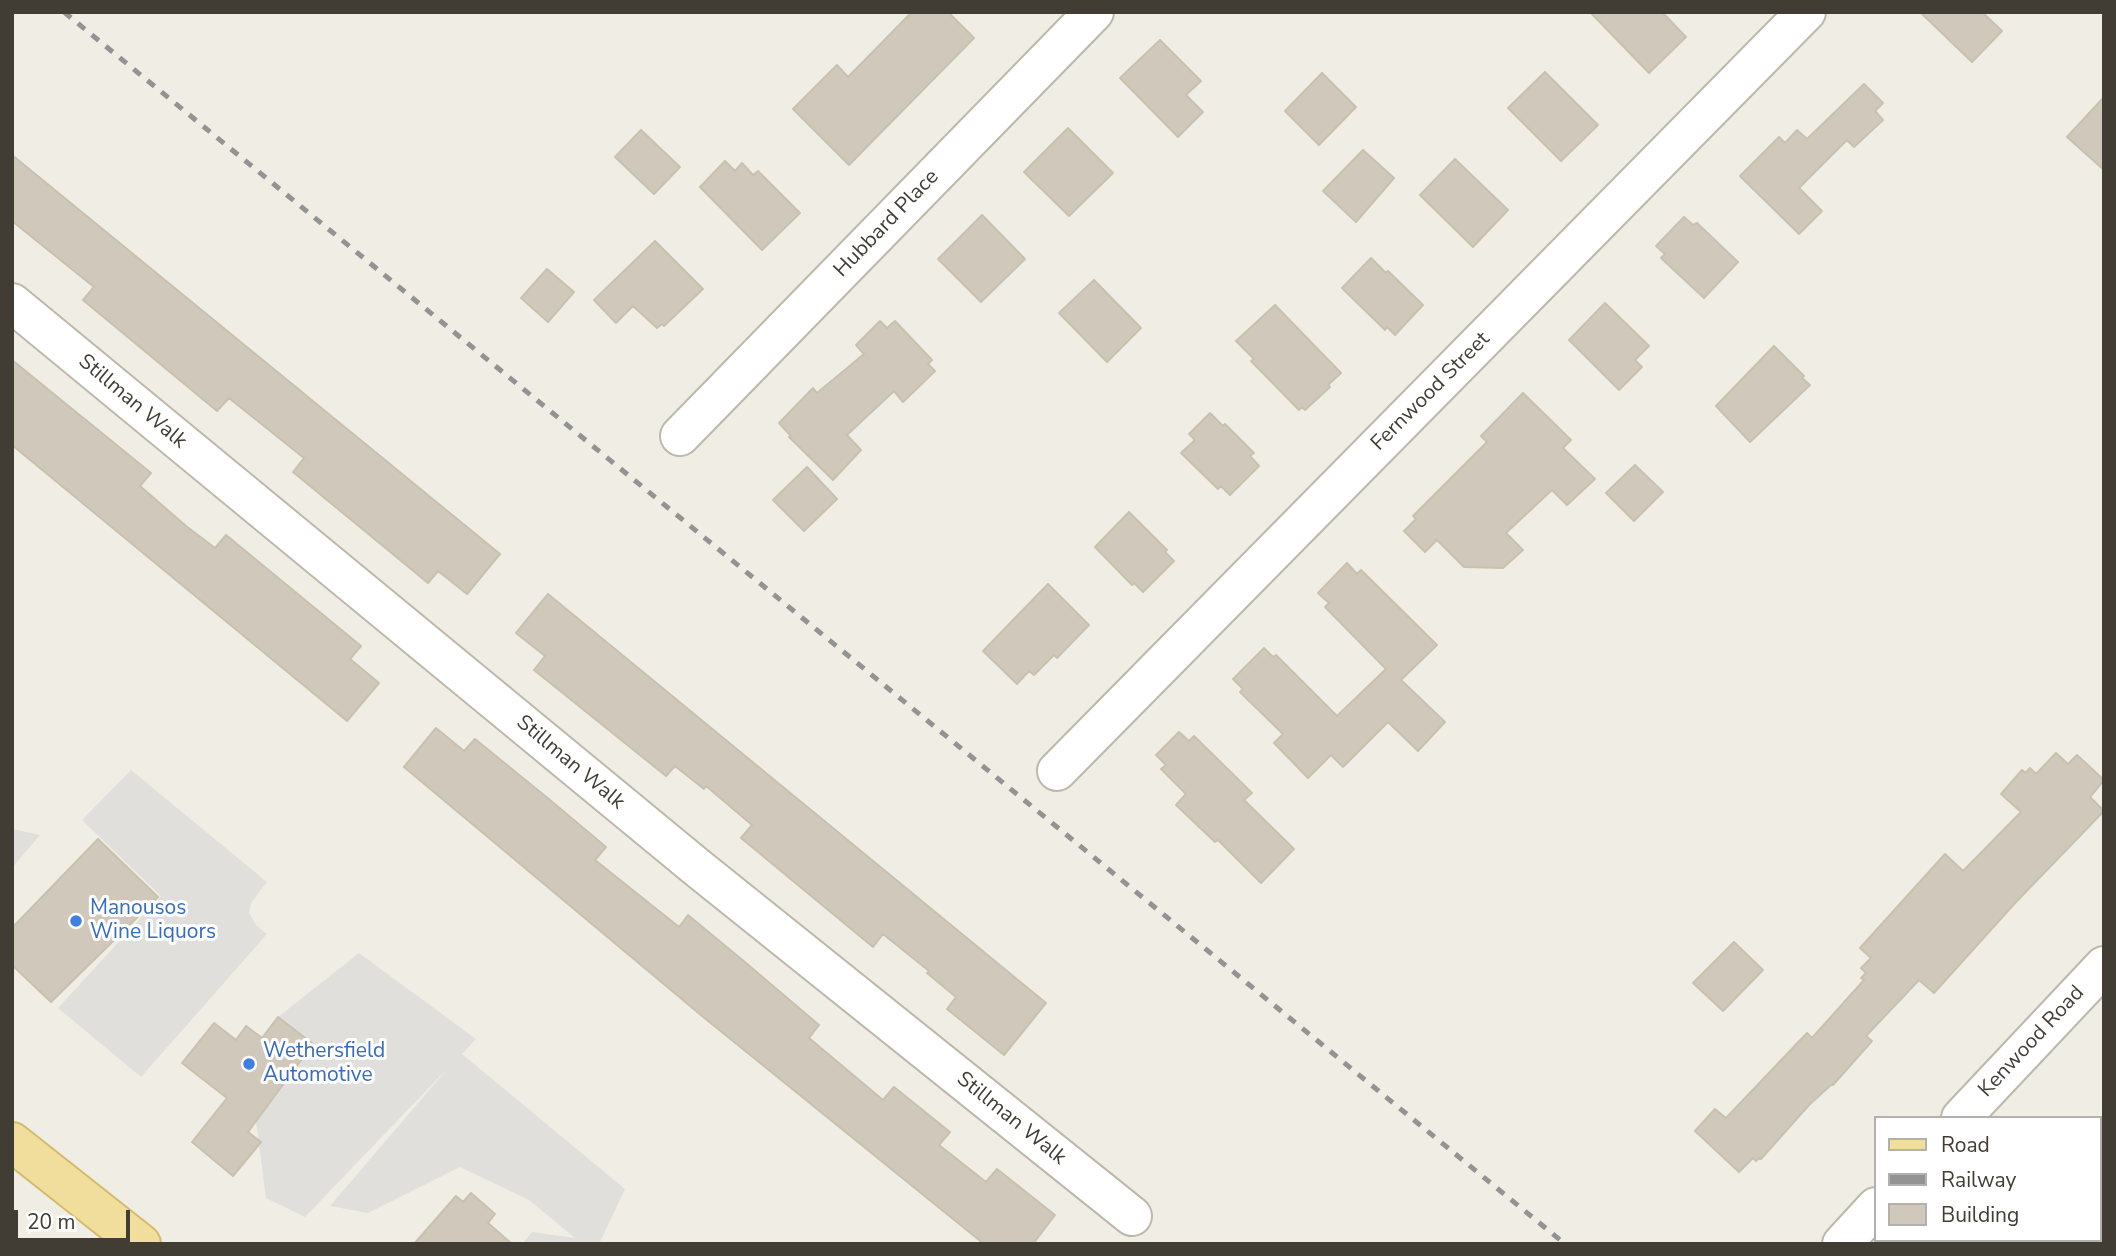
<!DOCTYPE html>
<html>
<head>
<meta charset="utf-8">
<style>
  body { margin:0 }
  #map { position:relative; width:2116px; height:1256px; overflow:hidden; background:#f0ede4; font-family:"Nunito Sans",sans-serif }
  canvas { display:block }
  .frame { position:absolute; inset:0; border:14px solid #413d35; pointer-events:none }
  .legend { position:absolute; left:1874px; top:1116px; width:228px; height:126px; box-sizing:border-box; background:#fff; border:2px solid #b3b1ae; margin:0; padding:9px 12px; list-style:none; font-size:21px; color:#413d35 }
  .legend li { display:flex; align-items:center; gap:14px; height:35px }
  .legend b { width:35px; border:2px solid #b3b1ae }
  .scale { position:absolute; left:14px; top:1210px; width:116px; height:32px; box-sizing:border-box; border:4px solid #413d35; border-top:0; padding-left:9px; font-size:21px; line-height:24px; white-space:nowrap; color:#413d35; -webkit-text-stroke:5px #fff; paint-order:stroke }
</style>
</head>
<body>
<div id="map">
<canvas width="2116" height="1256"></canvas>
<div class="frame"></div>
<ul class="legend">
<li><b style="height:9px;background:#f1de9c"></b>Road</li>
<li><b style="height:9px;background:#939393"></b>Railway</li>
<li><b style="height:19px;background:#d0c9bb"></b>Building</li>
</ul>
<div class="scale">20 m</div>
</div>
<script>
const ctx = document.querySelector('canvas').getContext('2d');
ctx.lineJoin = 'round';
function fill(path, color) {
  ctx.fillStyle = color;
  ctx.fill(path, 'evenodd');
}
function shape(rows) {
  const path = new Path2D();
  for (const r of rows) {
    path.moveTo(r[0], r[1]);
    for (let i = 2; i < r.length; i += 2) path.lineTo(r[i], r[i + 1]);
  }
  return path;
}
function stroke(path, color, width, dash) {
  ctx.strokeStyle = color;
  ctx.lineWidth = width;
  ctx.lineCap = dash ? 'butt' : 'round';
  ctx.setLineDash(dash || []);
  ctx.stroke(path);
}
function drawText(font, color, halo, rows, align = 'center') {
  ctx.font = font + ' "Nunito Sans",sans-serif';
  ctx.lineWidth = 6;
  ctx.setLineDash([]);
  ctx.textBaseline = 'middle';
  ctx.strokeStyle = halo;
  ctx.fillStyle = color;
  for (const [text, x, y, turn = 0] of rows) {
    ctx.save();
    ctx.translate(x, y);
    ctx.rotate((+turn || 0) * Math.PI / 180);
    ctx.textAlign = isNaN(turn) ? turn : align;
    if (halo) ctx.strokeText(text, 0, 0);
    ctx.fillText(text, 0, 0);
    ctx.restore();
  }
}
const parking = shape([
  [131,770,267,882,251,903,249,913,256,925,267,934,141,1077,58,1008,161,896,82,820],
  [12,829,40,835,12,868],
  [359,953,476,1039,462,1054,625,1189,599,1244,522,1244,532,1232,575,1238,529,1200,460,1167,368,1213,330,1206,448,1068,305,1217,266,1198,256,1121,313,1044,278,1017]
]);
const building = shape([
  [912,12,948,12,974,38,849,165,793,109,837,65,848,77,912,12],
  [1590,12,1662,12,1686,37,1649,73,1590,12],
  [1920,12,1982,12,2002,31,1972,62,1920,12],
  [1160,40,1201,81,1186,95,1203,112,1178,137,1120,78,1160,40],
  [1545,72,1598,125,1561,161,1508,108,1545,72],
  [1322,73,1356,107,1319,145,1285,111,1322,73],
  [1864,84,1883,103,1875,111,1883,120,1854,147,1847,140,1799,188,1822,211,1799,234,1740,176,1779,137,1785,143,1797,130,1807,139,1864,84],
  [2104,97,2104,170,2067,137,2104,97],
  [1068,128,1113,173,1069,216,1024,172,1068,128],
  [641,130,680,167,654,194,615,157,641,130],
  [1363,150,1394,178,1356,222,1323,191,1363,150],
  [12,155,500,554,467,594,438,571,428,583,293,472,304,458,229,398,217,411,83,300,94,287,12,221,12,155],
  [1455,159,1508,210,1473,247,1420,195,1455,159],
  [725,161,735,171,742,163,753,175,758,171,800,213,762,250,700,187,725,161],
  [982,215,1025,259,981,302,938,259,982,215],
  [1684,217,1693,225,1697,223,1738,262,1704,298,1661,258,1665,254,1656,246,1684,217],
  [655,241,703,289,664,326,662,324,657,328,633,306,616,323,594,300,655,241],
  [1371,258,1386,273,1388,271,1423,305,1395,335,1387,327,1385,330,1342,288,1371,258],
  [547,269,574,292,548,322,521,298,547,269],
  [1094,280,1141,328,1107,362,1059,313,1094,280],
  [1605,303,1649,346,1635,360,1642,367,1619,390,1569,340,1605,303],
  [1275,305,1341,373,1328,385,1330,387,1305,410,1302,407,1299,410,1251,361,1254,359,1236,341,1275,305],
  [880,321,887,328,895,321,932,360,928,364,935,371,903,402,894,391,847,435,861,450,833,480,789,437,791,436,779,423,813,388,817,393,864,354,856,345,880,321],
  [1774,346,1804,376,1802,378,1810,385,1750,442,1716,406,1774,346],
  [12,360,151,473,140,486,186,526,215,548,226,535,361,646,350,659,379,683,347,721,12,445,12,360],
  [1523,393,1571,440,1563,448,1595,479,1567,505,1552,490,1506,533,1523,550,1503,568,1464,567,1437,540,1425,552,1404,531,1416,519,1413,516,1487,442,1481,436,1523,393],
  [1210,413,1223,426,1225,424,1254,453,1250,456,1259,466,1230,495,1221,486,1218,489,1181,453,1195,440,1189,434,1210,413],
  [1635,465,1663,492,1634,521,1606,493,1635,465],
  [807,467,837,499,804,531,773,500,807,467],
  [1129,512,1167,550,1165,552,1174,561,1143,592,1134,583,1132,585,1095,547,1129,512],
  [1347,563,1357,574,1361,570,1437,645,1401,680,1445,722,1418,751,1388,722,1343,767,1331,755,1308,778,1274,743,1283,734,1240,692,1243,689,1233,679,1264,648,1273,657,1276,655,1337,716,1386,669,1325,607,1329,603,1318,593,1347,563],
  [1048,584,1089,625,1057,658,1054,655,1034,675,1029,671,1017,684,983,651,1048,584],
  [548,594,1046,1003,1004,1055,947,1009,956,997,927,973,929,971,883,934,873,947,741,838,752,825,706,786,704,789,675,766,666,776,534,670,545,656,516,633,548,594],
  [436,728,464,751,475,739,550,800,606,847,595,860,679,927,688,915,746,963,819,1025,809,1038,883,1100,894,1087,950,1132,939,1145,986,1182,997,1169,1055,1215,1033,1244,984,1244,702,1016,404,767,436,728],
  [1179,732,1189,741,1194,736,1252,793,1244,800,1294,849,1261,883,1218,840,1215,842,1176,805,1186,794,1161,769,1166,765,1156,755,1179,732],
  [2056,753,2068,764,2077,755,2104,780,2090,797,2104,811,2016,902,1934,993,1919,980,1866,1036,1872,1041,1833,1085,1832,1084,1809,1105,1761,1159,1760,1158,1756,1161,1753,1158,1739,1172,1695,1131,1715,1109,1726,1118,1807,1033,1812,1038,1864,980,1861,978,1866,973,1861,968,1871,958,1860,948,1945,854,1963,871,2021,812,2001,794,2022,770,2025,773,2030,768,2036,774,2056,753],
  [98,839,158,897,51,1002,12,965,12,928,98,839],
  [1734,942,1763,970,1723,1011,1693,983,1734,942],
  [278,1017,313,1044,248,1132,261,1142,233,1176,192,1142,227,1098,182,1063,214,1023,236,1040,246,1026,262,1038,278,1017],
  [471,1193,495,1214,488,1223,512,1244,414,1244,456,1196,463,1202,471,1193]
]);
const minor = shape([
  [12,303,699,869,1132,1216],
  [680,436,1094,12],
  [1057,771,1806,12],
  [1961,1118,2104,966],
  [1842,1244,1876,1207]
]);
const major = shape([
  [12,1142,141,1244]
]);
const rail = shape([
  [64,12,1565,1244]
]);
const markers = [
  [76,921,7,"#3f7fe0"],
  [249,1064,7,"#3f7fe0"]
];
const streetNames = [
  ["Hubbard Place",887,224,-46],
  ["Fernwood Street",1431,392,-45],
  ["Stillman Walk",132,402,40],
  ["Stillman Walk",570,763,40],
  ["Kenwood Road",2032,1042,-47],
  ["Stillman Walk",1011,1119,39]
];
const shopNames = [
  ["Manousos",90,909],
  ["Wine Liquors",90,933],
  ["Wethersfield",263,1052],
  ["Automotive",263,1076]
];
fill(parking, '#e1dfdc');
fill(building, '#d0c9bb');
stroke(building, '#c9c1af', 2);
stroke(minor, '#bdb8ab', 42);
stroke(major, '#d3bb6e', 42);
stroke(minor, '#fff', 38);
stroke(major, '#f1de9c', 38);
stroke(rail, '#939393', 5, [9, 9]);
for (const [x, y, r, color] of markers) {
  const dot = new Path2D();
  dot.arc(x, y, r, 0, 2 * Math.PI);
  ctx.fillStyle = color;
  ctx.fill(dot);
  stroke(dot, '#fff', 2.5);
}
drawText('21px', '#413d35', '#fff', streetNames);
drawText('21px', '#366cbe', '#fff', shopNames, 'left');
</script>
</body>
</html>
